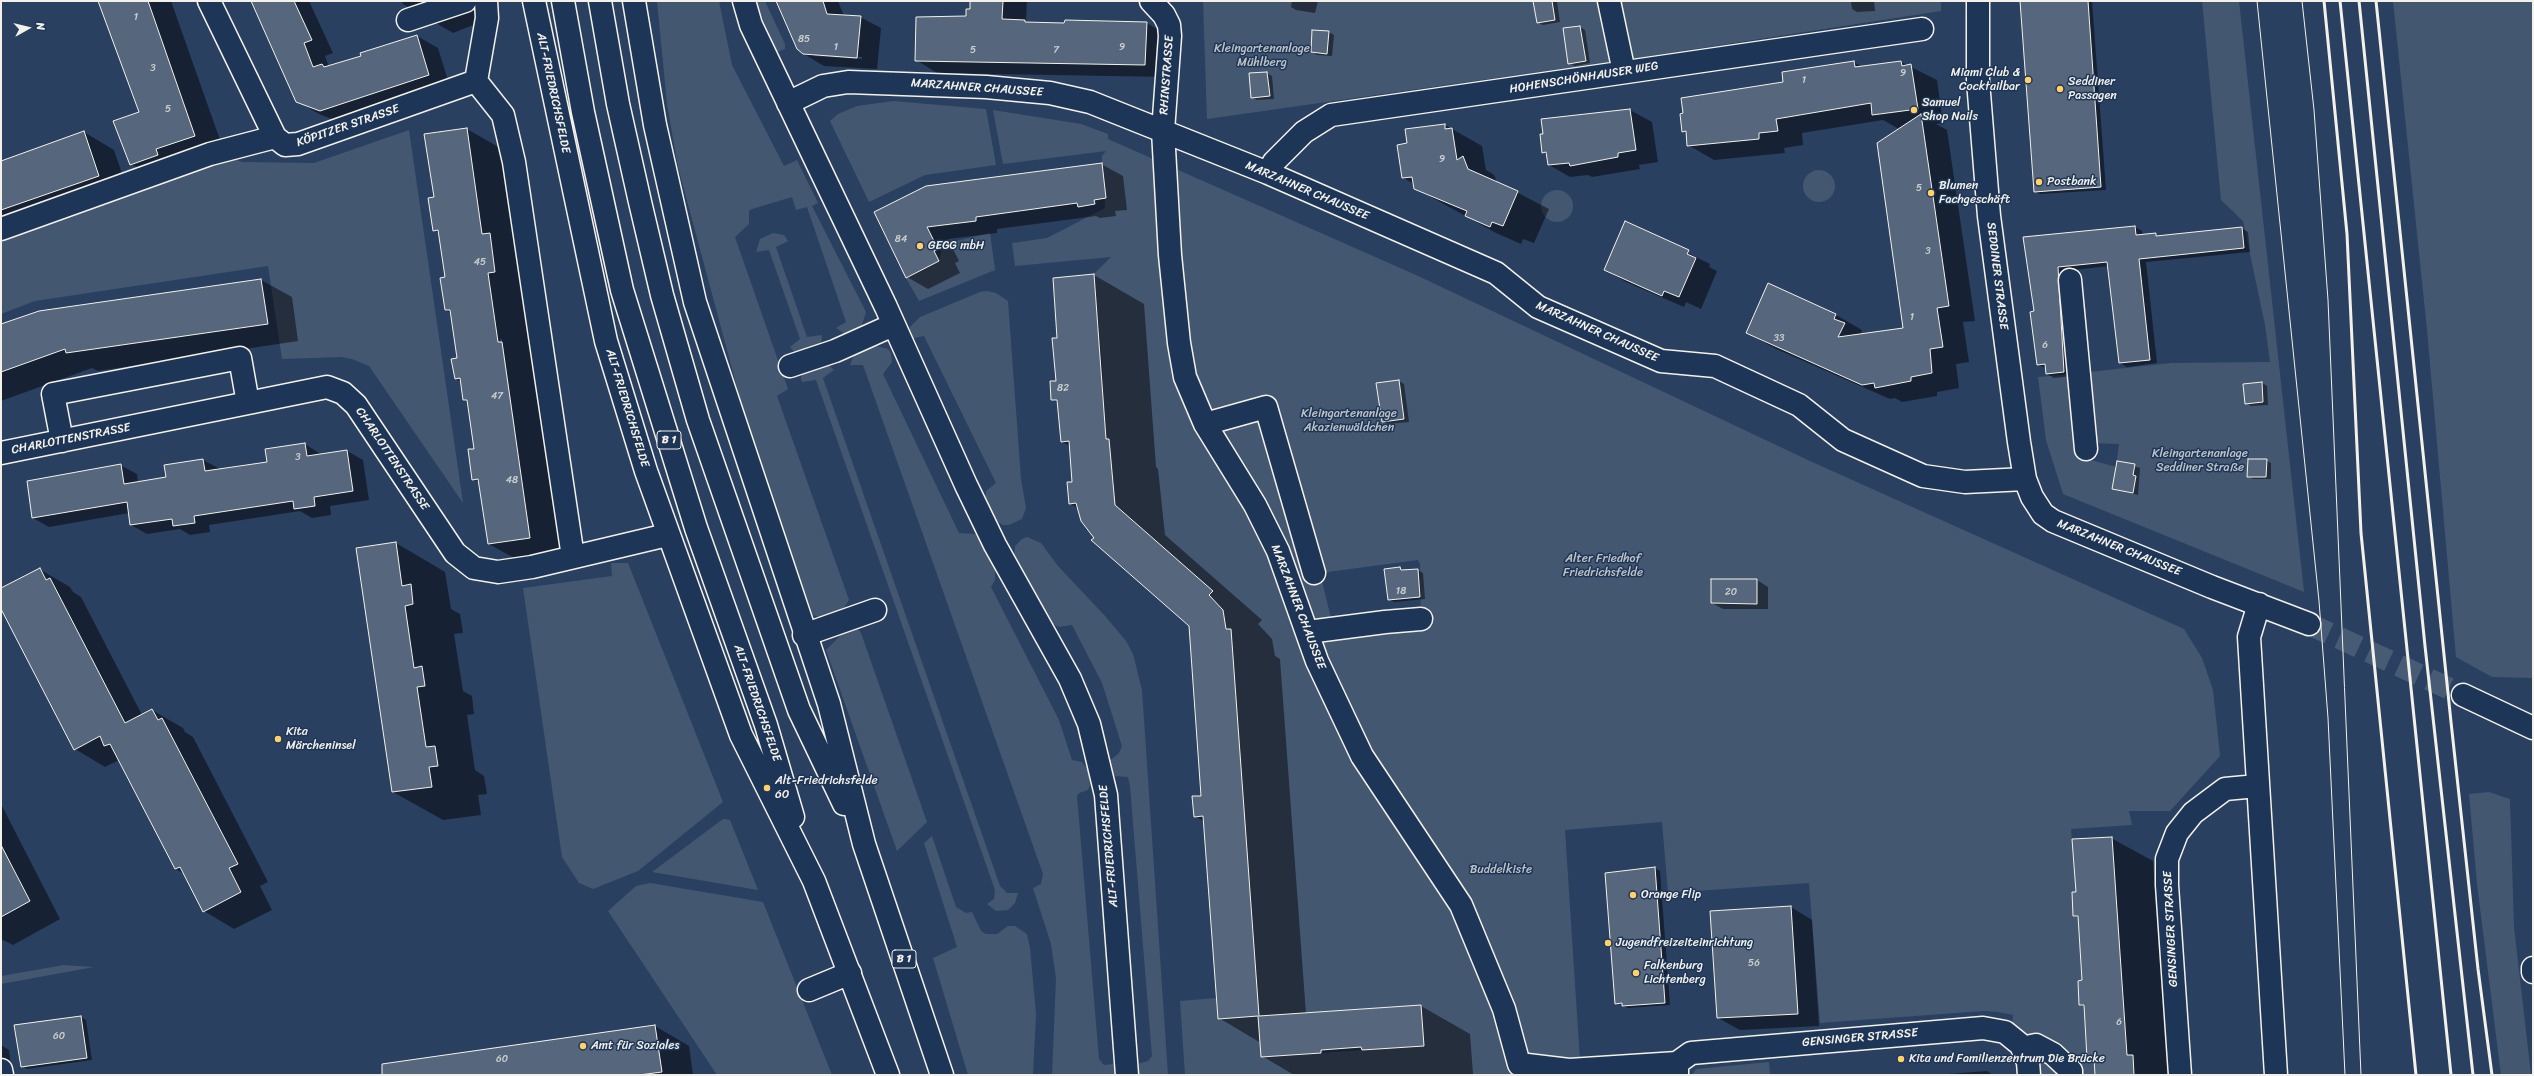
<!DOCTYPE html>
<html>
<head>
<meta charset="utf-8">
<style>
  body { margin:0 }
  #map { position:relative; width:2534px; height:1076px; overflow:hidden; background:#2a4060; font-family:Sriracha,sans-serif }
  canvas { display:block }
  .frame { position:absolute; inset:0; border:2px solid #f4f1e8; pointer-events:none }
  .north { position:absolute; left:8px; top:8px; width:40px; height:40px; -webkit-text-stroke:3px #1d3557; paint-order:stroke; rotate:82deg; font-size:11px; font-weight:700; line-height:16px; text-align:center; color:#f4f1e8 }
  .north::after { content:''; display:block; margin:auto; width:14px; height:18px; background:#f4f1e8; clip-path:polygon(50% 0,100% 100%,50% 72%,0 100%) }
</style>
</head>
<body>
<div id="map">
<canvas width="2534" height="1076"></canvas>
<div class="frame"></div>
<div class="north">N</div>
</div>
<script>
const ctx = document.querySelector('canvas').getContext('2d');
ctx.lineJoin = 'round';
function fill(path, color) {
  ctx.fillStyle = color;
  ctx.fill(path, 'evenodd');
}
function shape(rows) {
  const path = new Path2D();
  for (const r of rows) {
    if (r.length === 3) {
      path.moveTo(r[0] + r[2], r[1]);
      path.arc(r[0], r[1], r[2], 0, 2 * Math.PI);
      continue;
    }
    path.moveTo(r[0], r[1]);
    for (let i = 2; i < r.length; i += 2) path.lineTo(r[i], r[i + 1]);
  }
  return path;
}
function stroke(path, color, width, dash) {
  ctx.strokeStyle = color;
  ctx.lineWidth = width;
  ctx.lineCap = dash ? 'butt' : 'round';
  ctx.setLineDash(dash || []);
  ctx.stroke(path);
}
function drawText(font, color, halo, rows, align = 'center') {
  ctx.font = font + ' Sriracha,sans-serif';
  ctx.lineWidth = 3;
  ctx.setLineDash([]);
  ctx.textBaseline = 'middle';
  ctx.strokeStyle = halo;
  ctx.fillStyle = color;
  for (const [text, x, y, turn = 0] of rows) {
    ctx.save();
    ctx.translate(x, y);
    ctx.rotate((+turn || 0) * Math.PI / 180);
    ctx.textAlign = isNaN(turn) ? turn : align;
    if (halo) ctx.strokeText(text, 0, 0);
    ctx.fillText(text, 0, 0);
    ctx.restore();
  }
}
const green = shape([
  [657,1,719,1,732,65,784,166,797,160,818,203,812,206,866,312,860,331,845,334,836,328,846,322,807,207,796,210,792,197,749,210,749,224,735,237,788,389,777,396,849,600,840,614,819,617,813,615,767,487,746,421,678,167,667,104],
  [755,1,765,1,785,44,785,49,777,52],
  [1203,1,1941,1,1941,11,1630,59,1207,119],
  [2202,1,2239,1,2304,592,2063,494,2046,440,2038,377,2073,374,2077,456,2116,467,2119,444,2092,443,2089,372,2171,363,2270,362,2265,325,2243,221,2221,200],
  [2393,1,2533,1,2533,678,2492,677,2456,657,2427,330],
  [893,101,986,109,996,165,925,175,869,202,830,121,838,114,857,106],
  [993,110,1081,124,1108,134,1108,139,1416,275,1810,461,2184,629,2202,658,2213,690,2220,756,2170,811,2129,811,2132,825,2071,829,2076,892,2072,893,2073,916,2078,916,2082,980,2078,981,2079,1005,2084,1005,2087,1058,2094,1058,2095,1075,2036,1075,2012,1028,2013,1015,1998,1012,1984,1011,1820,1023,1809,883,1668,893,1662,822,1565,830,1580,1061,1653,1075,1185,1075,1180,1001,1216,998,1218,1019,1258,1016,1233,713,1237,712,1231,629,1226,629,1223,610,1209,595,1213,591,1119,508,1116,511,1111,500,1115,500,1109,439,1106,439,1103,397,1100,397,1099,378,1103,377,1098,316,1093,315,1092,297,1096,296,1094,274,1111,257,1015,266,1012,243,1047,238,1105,208,1102,163,1102,156,1106,151,1003,164],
  [1418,560,1420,564,1421,625,1331,618,1320,573],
  [1421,1005,1423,1046,1261,1057,1259,1016,1298,1013,1299,1018,1319,1012,1359,1009,1360,1014,1380,1008],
  [409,130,463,503,369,366,352,359,341,357,282,359,268,266,35,301,1,314,1,235,223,156,243,162,314,163],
  [1819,186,16],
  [1557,206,16],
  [773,233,784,235,788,241,776,247,807,337,822,335,821,344,799,353,795,353,790,347,800,339,769,250,756,252,760,239],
  [990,233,995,270,919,301,906,278,939,261,943,244],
  [987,291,996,293,1008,301,1021,479,1026,508,1022,519,1009,525,1003,525,995,520,985,501,986,491,996,483,924,336,910,339,908,334,910,327,920,317,980,292],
  [876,346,888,349,891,353,892,362,883,374,959,533,975,534,978,537,995,569,995,580,991,587,1059,720,1072,760,1082,762,1088,770,1090,785,1088,790,1079,793,1077,796,1099,1059,1104,1065,1114,1064,1115,1075,1052,1075,1056,978,1051,944,1033,888,1041,884,1043,874,863,365,850,365,855,352],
  [827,363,834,370,823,378,1000,886,1007,893,1018,893,1015,903,1008,910,996,911,987,904,994,899,995,890,816,380,802,382,801,378,802,374],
  [1027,537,1041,543,1058,566,1106,617,1126,641,1133,654,1142,690,1168,1075,1138,1075,1137,1064,1148,1061,1152,1056,1130,786,1128,777,1113,776,1110,773,1108,762,1119,753,1122,746,1102,683,1072,625,1059,627,1053,624,1014,559,1015,546,1022,539],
  [611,563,628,563,723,802,638,871,593,889,579,883,562,857,523,588,612,576],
  [847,629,858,629,861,633,927,822,897,851,826,650],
  [2489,792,2510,799,2514,927,2531,1075,2501,1075,2477,884,2469,794],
  [723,819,730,820,758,890,652,872],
  [932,836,956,907,966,913,972,912,981,931,986,934,997,934,1008,926,1015,926,1027,934,1030,948,1036,1014,1033,1075,968,1075,933,958,957,947,924,843],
  [650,883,763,902,832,1075,717,1075,608,911,636,886],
  [64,965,94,967,1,984,1,976],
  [1769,1062,1770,1075,1692,1075,1696,1069]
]);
const shadow = shape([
  [99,1,171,1,225,154,162,182,131,164,140,112],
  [253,1,309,1,333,53,325,56,329,67,417,36,438,48,450,87,342,123,319,114,297,101],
  [402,1,486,1,491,18,453,33,403,4],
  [776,1,838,1,844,16,860,17,881,28,877,69,824,66,804,54],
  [814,54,862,57,862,59,814,56],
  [971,1,1027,1,1026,21,1030,23,1147,23,1168,36,1167,77,937,73,916,60,967,17,971,10],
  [1292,1,1318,1,1315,13,1296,10,1291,7],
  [1539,1,1557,2,1560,22,1543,25,1537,22],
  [1851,1,1874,1,1875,11,1857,12,1852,9],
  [2021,1,2092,1,2106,190,2040,194,2035,191],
  [1580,27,1585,30,1590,63,1575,66,1569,63],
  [1313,31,1329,32,1334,35,1332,56,1317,55,1312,52],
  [1854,62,1862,67,1901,62,1937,80,1943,123,1936,124,1947,130,1975,321,1963,322,1969,362,1956,364,1959,388,1937,392,1937,396,1902,402,1895,398,1890,399,1774,348,1748,333,1836,315,1862,330,1861,333,1863,335,1905,329,1899,129,1883,120,1802,133,1803,145,1784,148,1785,153,1714,160,1688,145,1687,134,1683,131,1784,83,1783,73],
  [1267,73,1272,76,1274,99,1257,100,1252,97,1250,74],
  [1630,110,1652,122,1658,162,1639,165,1640,169,1592,177,1588,175,1570,177,1549,165,1547,155,1543,152],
  [1445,125,1482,146,1486,170,1494,175,1497,182,1549,209,1534,243,1523,239,1521,244,1496,233,1415,188,1414,184,1402,177,1408,144],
  [467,129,516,157,579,566,539,572,489,544,480,483,473,479,475,449,468,402,464,400,461,382,455,378,458,359,451,313,445,310,446,278,440,234,434,230,435,198],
  [500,339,502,339,515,428,513,428],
  [84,132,114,150,129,194,1,240,1,162],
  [1101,164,1123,176,1127,210,1115,211,1116,216,1100,218,1096,216,997,229,997,233,948,239,959,261,955,263,960,273,928,289,907,277,875,213],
  [1625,222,1710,264,1709,267,1717,271,1701,309,1686,302,1684,307,1626,282,1605,270],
  [2135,227,2142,231,2143,235,2156,234,2160,237,2241,228,2248,232,2250,252,2146,262,2157,363,2127,367,2120,363,2109,266,2065,271,2072,365,2071,376,2054,378,2047,374,2046,368,2038,365,2035,312,2024,238],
  [1094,275,1144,304,1156,467,1158,469,1165,535,1262,620,1258,624,1272,639,1275,656,1280,659,1306,1014,1421,1006,1470,1034,1473,1074,1294,1075,1262,1056,1261,1043,1219,1018,1205,822,1195,816,1202,797,1190,625,1095,538,1079,509,1070,503,1073,483,1070,446,1062,442,1058,403,1052,399,1057,382,1058,339],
  [261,280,292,297,298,341,98,371,92,368,1,401,1,326],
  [1399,381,1404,384,1409,422,1388,424,1383,421],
  [2262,383,2267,386,2268,405,2251,406,2246,403],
  [305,444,322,455,347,451,363,460,369,500,330,506,331,515,312,518,300,511,209,525,210,532,190,535,180,529,147,534,131,525,129,513,49,527,33,518,120,465,137,474,138,483,167,478,165,465,203,460,220,469,268,463],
  [2266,460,2271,463,2271,479,2253,479,2248,476],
  [2118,462,2140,468,2138,495,2114,488],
  [396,543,445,572,451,609,460,614,463,633,454,634,463,691,472,696,474,714,467,715,475,770,484,776,487,794,478,795,481,815,443,820,393,792],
  [1400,568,1405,571,1417,570,1423,573,1425,599,1394,602,1389,599],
  [39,569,70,587,73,592,81,597,142,715,152,710,183,728,185,732,193,737,268,882,260,886,272,910,234,929,204,911,184,874,176,869,119,760,105,767,75,749,1,607,1,589],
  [1757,580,1768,587,1768,609,1723,609,1712,603],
  [1,804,60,919,13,945,1,939],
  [2111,838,2153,861,2168,1075,2096,1075,2095,1061,2088,1057,2085,1007,2080,1005,2083,981,2079,918,2074,916,2077,893],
  [1655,868,1660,871,1670,1005,1628,1008,1616,1003],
  [1791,907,1812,920,1819,1026,1740,1030,1718,1018],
  [81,1017,86,1020,92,1060,27,1069,22,1066],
  [655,1026,689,1046,693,1075,399,1075],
  [1,1045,9,1050,12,1075,1,1075],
  [1987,1071,1993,1075,1948,1075,1948,1074]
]);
const building = shape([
  [98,1,148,1,195,136,156,149,158,155,130,165,113,121,139,112,98,1],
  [251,1,294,1,312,40,304,43,313,67,322,64,324,67,361,56,360,53,417,35,429,75,320,111,296,102,251,1],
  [776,1,823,1,827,14,861,16,857,58,803,54,797,49,776,1],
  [970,1,1003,1,1002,19,1025,20,1025,22,1064,23,1065,20,1147,22,1145,65,915,61,916,17,966,16,966,9,970,9,970,1],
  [1533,1,1552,1,1555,20,1537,23,1533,1],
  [2020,1,2088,1,2101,187,2034,192,2020,1],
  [1580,26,1586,61,1568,64,1563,28,1580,26],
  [1312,30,1329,31,1327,54,1311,52,1312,30],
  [1854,61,1855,67,1901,61,1902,66,1911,64,1918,109,1872,115,1871,103,1776,119,1778,131,1759,133,1759,139,1687,146,1686,131,1682,132,1680,114,1683,113,1681,98,1783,82,1782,72,1854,61],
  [1267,72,1270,96,1251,98,1249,73,1267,72],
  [1630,109,1636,150,1618,153,1618,157,1570,166,1569,163,1548,165,1546,152,1542,153,1540,134,1543,134,1541,119,1630,109],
  [1921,114,1949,306,1937,308,1943,347,1930,349,1932,373,1911,377,1911,381,1875,388,1874,383,1862,385,1746,333,1768,283,1836,314,1834,319,1845,323,1838,337,1903,328,1877,143,1921,114],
  [1445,124,1445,129,1452,128,1457,160,1463,156,1468,169,1518,191,1503,226,1492,222,1490,227,1465,216,1467,211,1414,189,1412,177,1402,178,1397,145,1407,143,1405,129,1445,124],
  [467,128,482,234,490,233,495,272,488,273,498,342,502,342,530,538,488,544,478,479,472,480,468,449,474,449,467,400,463,400,460,378,455,379,451,359,457,358,450,310,445,310,440,278,445,277,438,230,433,231,428,198,434,197,424,134,467,128],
  [84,131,99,176,1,210,1,161,84,131],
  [1102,163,1106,198,1094,200,1095,204,1078,207,1077,203,976,217,976,221,927,227,938,249,934,251,939,261,906,278,874,212,926,186,1102,163],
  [1625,221,1689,250,1687,254,1696,258,1679,297,1664,291,1662,296,1604,270,1625,221],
  [2135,226,2136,235,2156,233,2156,236,2242,227,2244,248,2139,259,2150,360,2119,363,2107,262,2058,267,2064,372,2046,374,2045,364,2037,365,2030,312,2034,311,2023,237,2135,226],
  [1094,274,1106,439,1109,439,1115,505,1213,591,1209,595,1223,610,1226,629,1231,629,1259,1016,1421,1005,1424,1046,1362,1050,1361,1047,1321,1050,1321,1053,1261,1057,1258,1016,1218,1019,1203,816,1194,817,1192,796,1201,796,1189,626,1091,540,1094,538,1081,521,1076,503,1069,504,1067,482,1072,482,1069,441,1061,442,1057,400,1051,400,1050,381,1056,381,1052,338,1057,338,1053,278,1094,274],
  [261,279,268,324,66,353,65,349,1,372,1,324,39,311,261,279],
  [1399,380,1404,419,1382,422,1376,383,1399,380],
  [2262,382,2263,402,2245,404,2243,384,2262,382],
  [305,443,307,456,347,450,353,491,314,497,315,506,294,509,293,501,194,516,195,523,173,526,172,519,130,525,127,502,32,518,27,481,121,464,124,484,166,477,164,465,203,459,205,471,267,462,265,449,305,443],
  [2248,459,2267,459,2266,477,2247,477,2248,459],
  [2117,461,2135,464,2133,475,2136,476,2133,493,2112,489,2117,461],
  [396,542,402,586,411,584,413,604,405,606,414,668,422,666,425,686,417,687,426,747,435,746,438,766,429,767,432,787,392,792,356,548,396,542],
  [1400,567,1401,570,1418,569,1420,597,1388,600,1384,569,1400,567],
  [40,568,46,580,50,578,125,723,152,709,158,720,162,718,238,864,229,868,241,892,203,912,180,867,175,869,110,744,104,746,100,736,74,750,1,609,1,588,40,568],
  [1711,579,1757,579,1757,604,1711,603,1711,579],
  [2112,837,2127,1055,2133,1055,2134,1075,2095,1075,2094,1058,2087,1058,2084,1005,2079,1005,2078,981,2082,980,2078,916,2073,916,2072,892,2076,892,2072,839,2112,837],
  [1,845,30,901,1,917,1,845],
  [1655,867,1665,1003,1622,1006,1622,1003,1615,1004,1605,873,1655,867],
  [1791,906,1798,1014,1717,1018,1710,911,1791,906],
  [81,1016,87,1058,21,1067,14,1025,81,1016],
  [655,1025,662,1072,639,1075,382,1075,382,1064,655,1025]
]);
const minorTunnel = shape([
  [2309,624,2463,695]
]);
const minor = shape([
  [209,1,275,137,285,145,298,144,476,81],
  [486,1,487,18,476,81,503,115,514,162,573,557],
  [744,1,751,25,886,307,966,485,995,545,1070,679,1089,724,1106,795,1127,1075],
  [1151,1,1164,15,1169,25,1170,36,1163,131,1170,255,1179,343,1185,377,1205,424,1255,505,1278,551,1317,661,1362,756,1461,905,1504,1009,1519,1064,1569,1070,1677,1063],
  [1609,1,1624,72],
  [1978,1,1978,81,1989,216,2019,442,2025,479,2032,497,2043,514,2053,521,2212,587,2309,624],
  [408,20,465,1],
  [788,103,823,86,848,82,986,87,1050,93,1090,102,1268,173,1496,273,1538,307,1661,361,1715,366,1799,405,1843,440,1923,476,1965,482,2025,479],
  [1268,173,1274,162,1304,132,1331,115,1922,29],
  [1,229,210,154,275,137],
  [2070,280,2086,449],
  [790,366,835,351,893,325],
  [1205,424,1266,407,1314,573],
  [62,441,53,394,240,358,248,403],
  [1,453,327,387,343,393,356,405,455,553,474,568,498,572,532,567,667,535],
  [2259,604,2249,637,2276,1075],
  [1308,632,1385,622,1421,619],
  [804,635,875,610],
  [2463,695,2533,728],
  [2533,968,2533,972],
  [809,990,850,973],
  [2022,1048,2036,1045,2053,1054,2071,1071,2071,1075],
  [1,1070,2,1075],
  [1677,1075,1677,1063,1691,1053,1983,1028,2005,1032,2021,1045,2028,1062,2029,1075],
  [2180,1075,2167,885,2167,859,2177,833,2193,813,2225,789,2257,786]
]);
const major = shape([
  [534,1,606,341,646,471,741,735,814,881,888,1075],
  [563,1,583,112,622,290,696,528,766,725,793,817],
  [600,1,618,104,640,202,662,295,698,420,799,710,844,804],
  [634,1,655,125,695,302,829,704,864,844,942,1075]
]);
const tram = shape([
  [2257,1,2319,601,2328,718,2345,1075],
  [2302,1,2314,110,2328,300,2361,1075]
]);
const rail = shape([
  [2324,1,2347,234,2361,533,2416,1075],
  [2340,1,2451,1075],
  [2359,1,2425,646,2473,1075],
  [2376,1,2451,722,2478,969,2492,1075]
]);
const markers = [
  [2028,80,4,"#ffd166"],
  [2060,89,4,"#ffd166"],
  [1914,110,4,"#ffd166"],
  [2039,182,4,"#ffd166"],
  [1931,193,4,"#ffd166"],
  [920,246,4,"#ffd166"],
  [278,739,4,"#ffd166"],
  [767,788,4,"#ffd166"],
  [1633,895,4,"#ffd166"],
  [1608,943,4,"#ffd166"],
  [1636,973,4,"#ffd166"],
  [583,1046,4,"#ffd166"],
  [1901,1059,4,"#ffd166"]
];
const numberNames = [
  ["1",136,17],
  ["85",804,39],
  ["1",836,47],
  ["9",1122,47],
  ["5",973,50],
  ["7",1056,50],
  ["3",153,68],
  ["9",1903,73],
  ["1",1804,80],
  ["5",168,109],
  ["9",1442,159],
  ["5",1919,188],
  ["84",901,239],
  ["3",1928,251],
  ["45",480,262],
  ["1",1912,317],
  ["33",1779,338],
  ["6",2045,345],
  ["82",1063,388],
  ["47",497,396],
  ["3",298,457],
  ["48",512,480],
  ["18",1401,591],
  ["20",1731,592],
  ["56",1754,963],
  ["6",2119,1022],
  ["60",59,1036],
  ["60",502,1059]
];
const shields = [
  [669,440,24],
  [904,959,24]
];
const shieldNames = [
  ["B 1",669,440],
  ["B 1",904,959]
];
const parkNames = [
  ["Kleingartenanlage",1262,49],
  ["Mühlberg",1262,63],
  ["Kleingartenanlage",1349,414],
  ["Akazienwäldchen",1349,428],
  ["Kleingartenanlage",2200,454],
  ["Seddiner Straße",2200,468],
  ["Alter Friedhof",1603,559],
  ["Friedrichsfelde",1603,573],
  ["Buddelkiste",1501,870]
];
const poiNames = [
  ["Miami Club &",2020,73,"right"],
  ["Cocktailbar",2020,87,"right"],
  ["Seddiner",2068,82],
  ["Passagen",2068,96],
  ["Samuel",1922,103],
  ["Shop Nails",1922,117],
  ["Postbank",2047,182],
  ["Blumen",1939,186],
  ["Fachgeschäft",1939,200],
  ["GEGG mbH",928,246],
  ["Kita",286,732],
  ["Märcheninsel",286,746],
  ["Alt-Friedrichsfelde",775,781],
  ["60",775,795],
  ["Orange Flip",1641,895],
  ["Jugendfreizeiteinrichtung",1616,943],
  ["Falkenburg",1644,966],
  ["Lichtenberg",1644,980],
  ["Amt für Soziales",591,1046],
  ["Kita und Familienzentrum Die Brücke",1909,1059]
];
const streetNames = [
  ["RHINSTRASSE",1167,75,-86],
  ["HOHENSCHÖNHAUSER WEG",1584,78,-9],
  ["MARZAHNER CHAUSSEE",977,88,4],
  ["ALT-FRIEDRICHSFELDE",553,93,78],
  ["KÖPITZER STRASSE",348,126,-19],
  ["MARZAHNER CHAUSSEE",1307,191,23],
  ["SEDDINER STRASSE",1997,276,83],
  ["MARZAHNER CHAUSSEE",1597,332,24],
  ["ALT-FRIEDRICHSFELDE",627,408,73],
  ["CHARLOTTENSTRASSE",71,439,-11],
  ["CHARLOTTENSTRASSE",392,459,56],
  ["MARZAHNER CHAUSSEE",2119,548,22],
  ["MARZAHNER CHAUSSEE",1298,607,69],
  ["ALT-FRIEDRICHSFELDE",757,703,71],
  ["ALT-FRIEDRICHSFELDE",1109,846,-95],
  ["GENSINGER STRASSE",2171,929,-93],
  ["GENSINGER STRASSE",1860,1038,-5]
];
fill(green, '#445771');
fill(shadow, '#0007');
fill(building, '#56677d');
stroke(building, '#f4f1e8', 1);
stroke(minorTunnel, '#485b74', 22, [22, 11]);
stroke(minor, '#f4f1e8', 25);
stroke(major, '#f4f1e8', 25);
stroke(minor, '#1d3557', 22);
stroke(major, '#1d3557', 22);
stroke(tram, '#f4f1e8', 1);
stroke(rail, '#f4f1e8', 3);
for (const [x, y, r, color] of markers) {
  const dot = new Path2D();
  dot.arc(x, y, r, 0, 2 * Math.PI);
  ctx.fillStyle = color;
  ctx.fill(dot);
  stroke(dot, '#1d3557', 1.5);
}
drawText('10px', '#cccecd', null, numberNames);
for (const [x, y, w] of shields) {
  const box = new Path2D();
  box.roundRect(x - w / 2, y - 9, w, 18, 3);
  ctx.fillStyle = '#1d3557';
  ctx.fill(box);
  stroke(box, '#f4f1e8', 1);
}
drawText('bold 11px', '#f4f1e8', null, shieldNames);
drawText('12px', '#bfc3c4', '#1d3557', parkNames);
drawText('12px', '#f4f1e8', '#1d3557', poiNames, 'left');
drawText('12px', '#f4f1e8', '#1d3557', streetNames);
</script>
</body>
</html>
